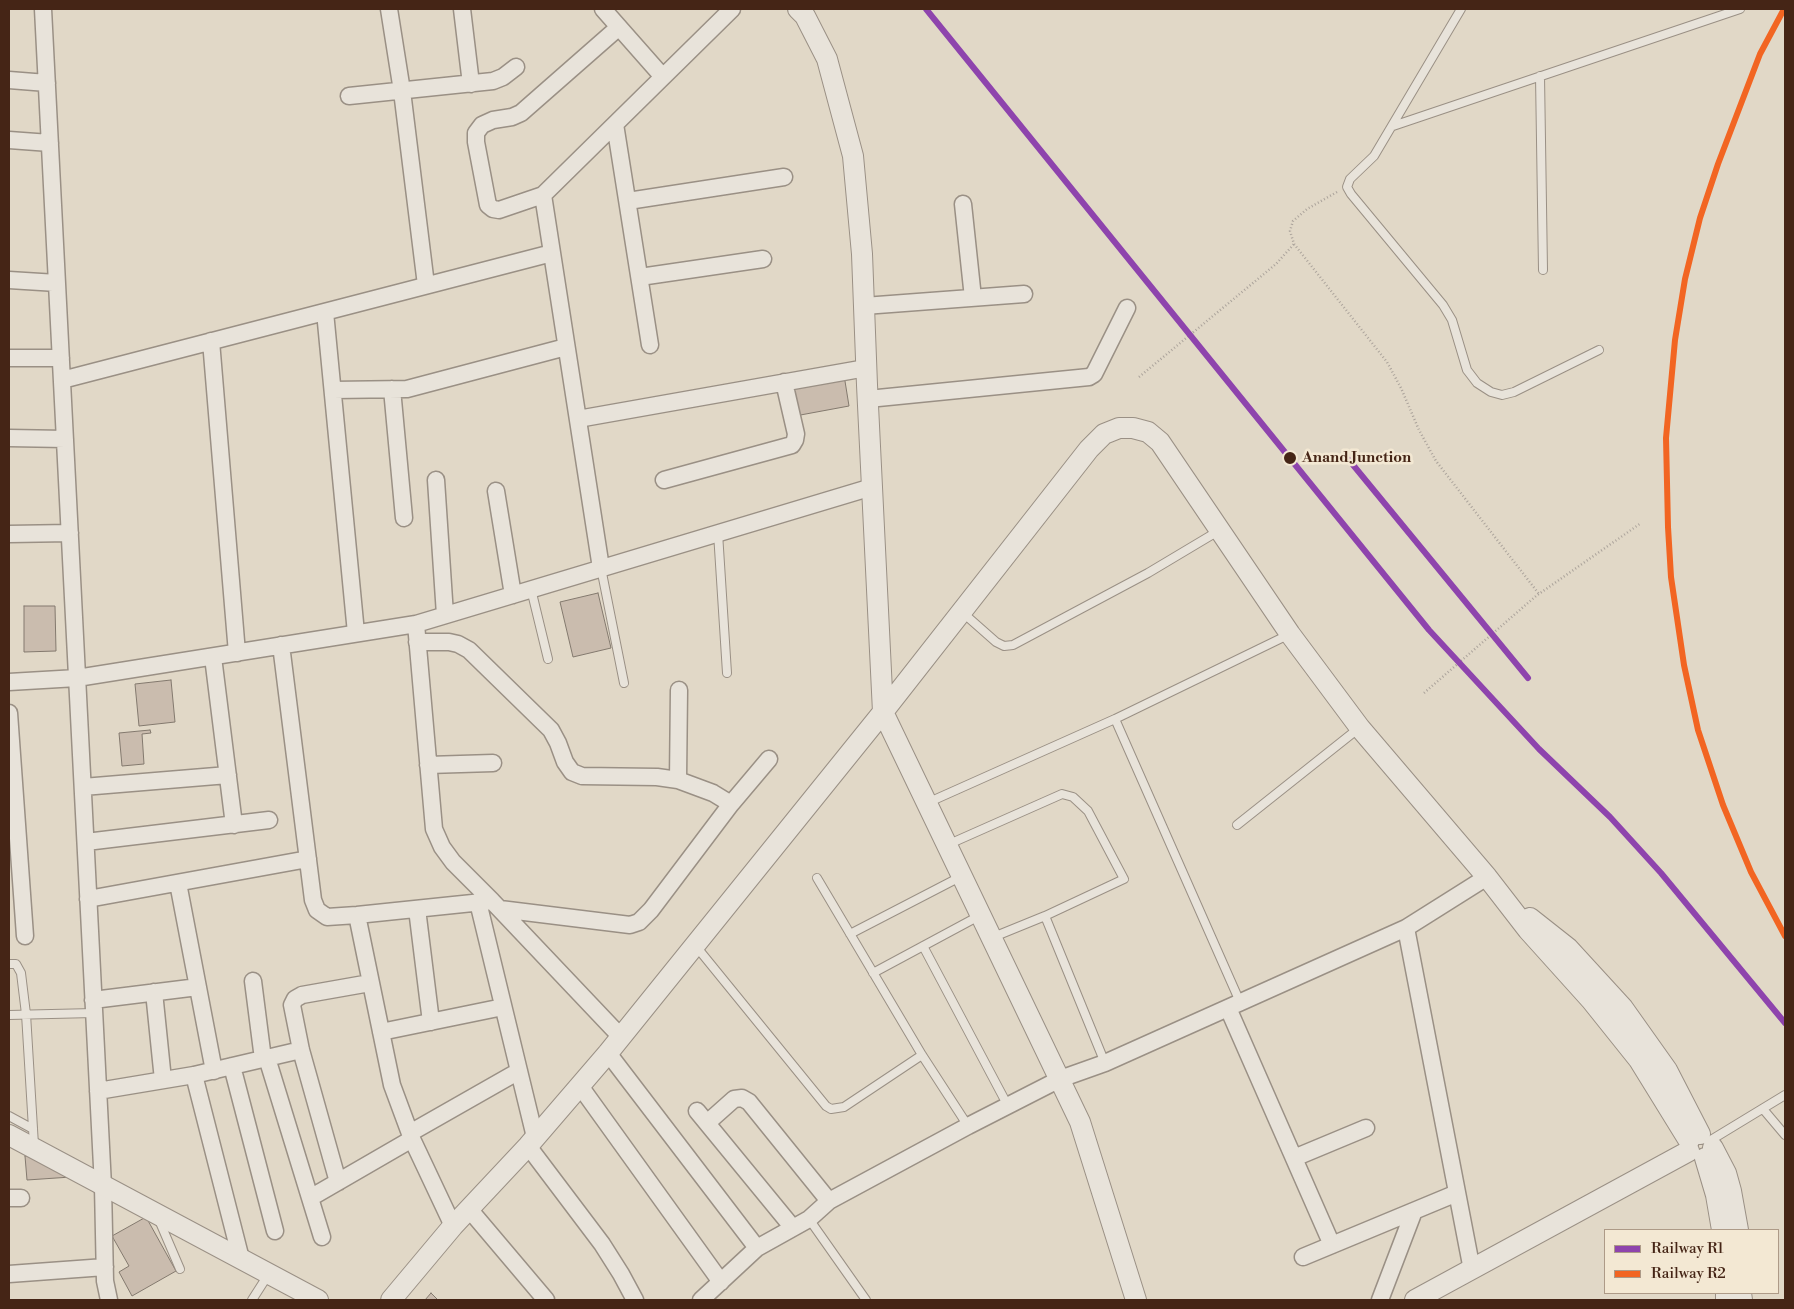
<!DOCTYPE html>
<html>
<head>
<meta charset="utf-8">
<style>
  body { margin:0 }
  #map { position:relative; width:1794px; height:1309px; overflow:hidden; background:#e1d8c7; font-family:"Libre Bodoni",serif }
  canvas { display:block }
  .frame { position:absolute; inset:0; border:10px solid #452516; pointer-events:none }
  .legend { position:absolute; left:1604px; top:1229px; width:175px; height:65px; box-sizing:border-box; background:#f3e8d3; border:1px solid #ad9a87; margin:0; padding:6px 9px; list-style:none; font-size:15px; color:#452516 }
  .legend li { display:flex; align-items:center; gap:10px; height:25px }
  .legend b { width:25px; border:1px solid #ad9a87 }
</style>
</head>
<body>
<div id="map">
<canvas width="1794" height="1309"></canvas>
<div class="frame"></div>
<ul class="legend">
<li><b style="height:6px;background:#8e44ad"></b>Railway R1</li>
<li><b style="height:6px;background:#f26522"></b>Railway R2</li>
</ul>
</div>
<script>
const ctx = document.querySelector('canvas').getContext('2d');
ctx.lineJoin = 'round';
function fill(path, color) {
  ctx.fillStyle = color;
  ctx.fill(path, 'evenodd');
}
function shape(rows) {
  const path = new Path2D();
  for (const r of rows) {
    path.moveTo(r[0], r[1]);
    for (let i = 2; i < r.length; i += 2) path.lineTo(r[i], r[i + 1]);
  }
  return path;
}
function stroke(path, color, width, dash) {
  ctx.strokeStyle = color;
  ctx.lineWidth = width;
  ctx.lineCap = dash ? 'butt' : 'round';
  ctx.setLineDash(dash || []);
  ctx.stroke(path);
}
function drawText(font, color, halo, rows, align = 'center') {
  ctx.font = font + ' "Libre Bodoni",serif';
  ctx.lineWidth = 5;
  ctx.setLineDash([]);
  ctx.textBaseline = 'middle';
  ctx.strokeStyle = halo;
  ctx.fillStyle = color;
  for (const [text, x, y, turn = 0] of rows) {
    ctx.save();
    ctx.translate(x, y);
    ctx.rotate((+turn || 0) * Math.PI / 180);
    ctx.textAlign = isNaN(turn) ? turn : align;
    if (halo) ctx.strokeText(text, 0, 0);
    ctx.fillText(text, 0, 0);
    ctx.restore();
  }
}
const building = shape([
  [844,375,849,406,795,416,790,383,844,375],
  [598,593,611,648,573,657,560,602,598,593],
  [24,606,55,606,56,651,24,652,24,606],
  [171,680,175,722,139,726,135,684,171,680],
  [150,730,151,733,142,734,144,764,122,766,119,733,150,730],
  [25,1156,34,1156,71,1177,27,1180,25,1156],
  [146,1217,176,1271,132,1296,119,1272,129,1266,112,1236,146,1217],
  [431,1293,438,1300,425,1300,431,1293]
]);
const path = shape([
  [1337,192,1307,209,1293,221,1290,231,1294,244,1387,362,1401,388,1419,430,1436,461,1539,594],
  [1139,377,1276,264,1294,244],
  [1424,693,1536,596,1641,523]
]);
const service = shape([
  [1461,9,1374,156,1350,179,1347,187,1351,194,1443,305,1452,320,1467,370,1477,383,1491,392,1502,395,1514,392,1599,350],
  [1540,76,1543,270],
  [1393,126,1740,9],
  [718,533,727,673],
  [601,568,624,683],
  [531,589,548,659],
  [962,612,996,642,1004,646,1013,645,1148,573,1220,530],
  [1115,719,1240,1002],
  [927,803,1115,719,1290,634],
  [1237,825,1359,728],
  [947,845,1062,794,1073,797,1088,811,1124,879,1045,916,991,938],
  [817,878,922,1055,968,1126],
  [1045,916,1105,1063],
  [850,934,962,876],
  [695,945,826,1106,831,1109,844,1107,922,1055],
  [923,946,1008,1106],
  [9,964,16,964,21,973,26,1014,34,1145],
  [873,973,979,916],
  [9,1015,94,1013],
  [1763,1109,1785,1135],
  [9,1116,33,1129],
  [1711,1140,1785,1095],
  [809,1219,866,1300],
  [159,1220,180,1269],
  [252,1300,268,1275]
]);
const minor = shape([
  [43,9,103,1186,105,1281,109,1300],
  [389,9,402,91,426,285],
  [462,9,471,84],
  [603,9,663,77],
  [9,80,47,83],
  [349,96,493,81,503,77,516,67],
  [615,124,650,345],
  [9,140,50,143],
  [543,195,499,210,493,209,488,205,476,142,476,133,482,125,493,120,512,117,521,113,619,27],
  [628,201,784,177],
  [963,204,973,298],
  [640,277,763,259],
  [9,280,57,283],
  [864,306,1024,294],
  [325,312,356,633],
  [211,341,237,653],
  [9,358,61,358],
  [62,380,552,253],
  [392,389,404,518],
  [333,390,407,389,566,347],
  [868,399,1089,377,1094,374,1127,308],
  [578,419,866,368],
  [9,438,65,439],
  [436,480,445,615],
  [664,480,792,445,795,440,796,434,784,382],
  [496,491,513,595],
  [9,534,70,533],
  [601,568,543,195,732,9],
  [416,624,434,829,442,847,453,862,492,901,621,1037],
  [417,642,449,642,458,644,469,650,551,730,558,743,565,762,572,772,582,776,657,777,678,780,713,793,731,804],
  [281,645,313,900,317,910,327,917,357,915,492,901],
  [213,657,234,825],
  [9,682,77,678,416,624,872,487],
  [9,713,25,936],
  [428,765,493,763],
  [678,780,679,690],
  [83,787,228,775],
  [86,842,269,820],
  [178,883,214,1071],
  [88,899,308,859],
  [478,902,535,1137],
  [417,909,431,1022],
  [500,909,630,925,639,922,651,910,731,804,769,759],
  [357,915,392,1085,412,1139,453,1226],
  [1406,928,1472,1270],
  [253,981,263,1059],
  [154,992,163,1080],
  [93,1000,198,987],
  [1228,1008,1332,1245],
  [381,1032,503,1007],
  [608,1053,757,1248],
  [267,1058,322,1237],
  [232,1066,275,1231],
  [194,1075,241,1259],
  [580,1086,721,1282],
  [98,1091,194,1075,301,1050],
  [697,1111,793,1228],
  [707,1123,734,1099,742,1098,749,1102,829,1201],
  [410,1133,519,1071],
  [528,1146,602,1244,621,1274,635,1300],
  [1294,1158,1366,1128],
  [338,1182,301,1050,292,1005,295,999,302,995,370,983],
  [9,1198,21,1198],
  [310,1198,412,1139],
  [469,1209,546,1300],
  [1303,1257,1457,1193],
  [9,1274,105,1267],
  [701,1300,757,1248,809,1219,829,1201,968,1126,1060,1079,1105,1063,1406,928,1487,877],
  [1380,1300,1414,1211]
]);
const tertiary = shape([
  [798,9,805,16,827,59,853,156,862,254,867,385,883,712,1080,1122,1136,1300],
  [1530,918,1568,948,1623,1008,1667,1070,1700,1134],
  [9,1135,318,1300],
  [1713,1148,1726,1173,1731,1191,1738,1230],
  [1705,1158,1716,1195,1722,1230],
  [1726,1293,1726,1300],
  [1741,1293,1742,1300],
  [391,1300,453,1226,528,1146,608,1053,883,712,1089,449,1104,434,1119,428,1133,428,1148,432,1160,442,1290,634,1360,728,1487,877,1528,930,1591,1000,1639,1060,1689,1141],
  [1415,1300,1689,1151]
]);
const rail1 = shape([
  [926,9,1429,630,1539,749,1610,817,1661,873,1785,1023],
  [1349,460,1528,678]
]);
const rail2 = shape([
  [1784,9,1760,54,1718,164,1700,218,1685,279,1675,340,1666,438,1668,527,1671,577,1684,665,1698,730,1723,805,1751,872,1785,936]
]);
const markers = [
  [1290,458,7,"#452516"]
];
const stopNames = [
  ["Anand Junction",1302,458]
];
fill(building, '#cabcae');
stroke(building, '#83796e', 1);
stroke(service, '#9a9085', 10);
stroke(minor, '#9a9085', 19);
stroke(tertiary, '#9a9085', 22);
stroke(path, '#aba39b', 2.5, [1, 2.5]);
stroke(service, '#e8e3da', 8);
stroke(minor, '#e8e3da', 16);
stroke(tertiary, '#e8e3da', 20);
stroke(rail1, '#8e44ad', 6);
stroke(rail2, '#f26522', 6);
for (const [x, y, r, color] of markers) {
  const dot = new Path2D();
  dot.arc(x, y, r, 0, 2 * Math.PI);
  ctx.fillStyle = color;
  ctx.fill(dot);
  stroke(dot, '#f3e8d3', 2);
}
drawText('bold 15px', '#452516', '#f3e8d3', stopNames, 'left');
</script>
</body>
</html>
